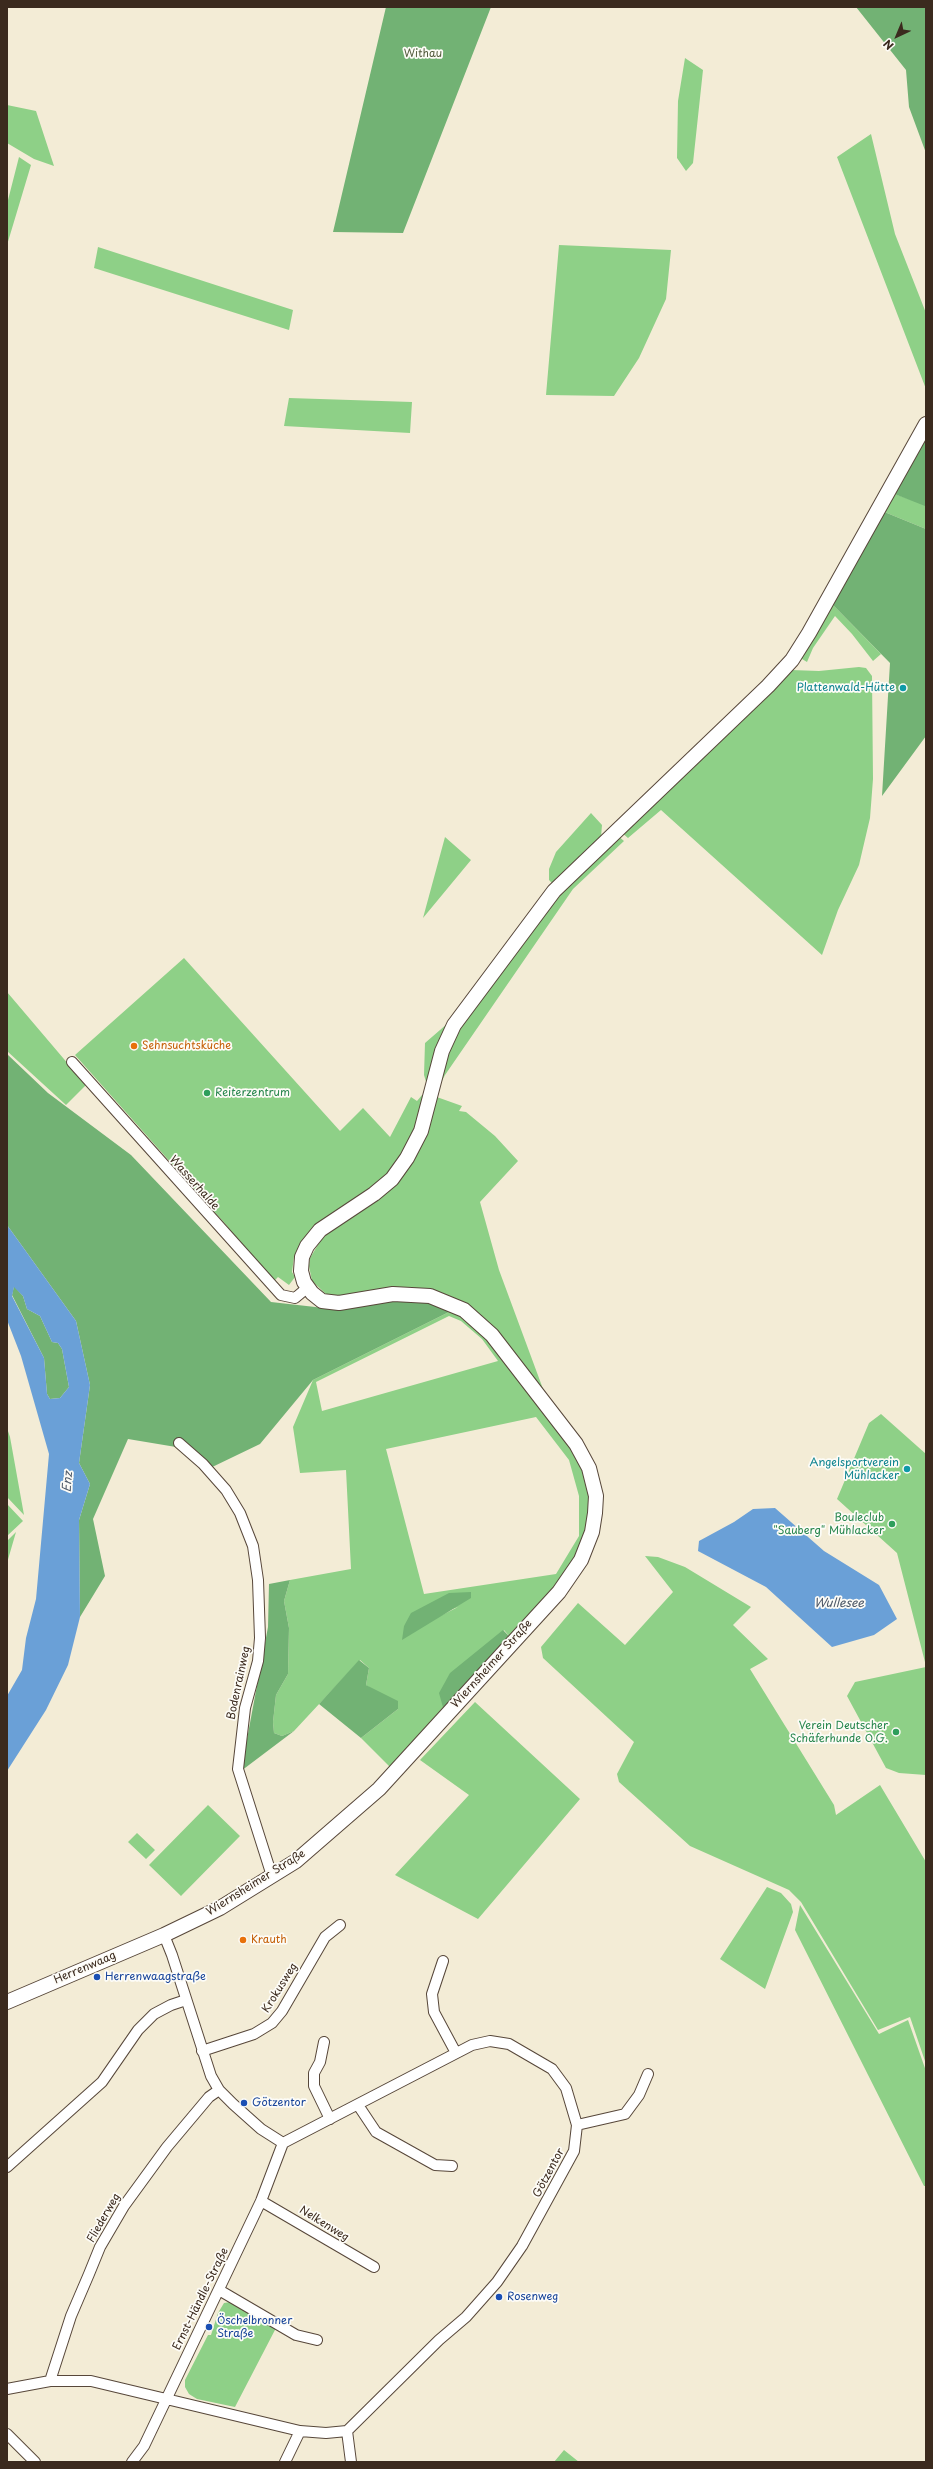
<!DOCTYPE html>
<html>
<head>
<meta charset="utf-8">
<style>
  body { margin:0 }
  #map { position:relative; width:933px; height:2469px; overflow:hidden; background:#f3ecd6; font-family:"Playpen Sans",sans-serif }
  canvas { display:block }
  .frame { position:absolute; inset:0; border:8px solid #3b2a1e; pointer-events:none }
  .north { position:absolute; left:877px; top:16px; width:40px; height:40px; -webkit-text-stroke:3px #fdfcf7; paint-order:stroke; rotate:224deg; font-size:11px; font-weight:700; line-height:16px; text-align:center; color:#3b2a1e }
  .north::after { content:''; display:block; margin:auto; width:14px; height:18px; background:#3b2a1e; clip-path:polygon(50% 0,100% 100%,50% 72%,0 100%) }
</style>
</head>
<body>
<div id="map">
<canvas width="933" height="2469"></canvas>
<div class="frame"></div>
<div class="north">N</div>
</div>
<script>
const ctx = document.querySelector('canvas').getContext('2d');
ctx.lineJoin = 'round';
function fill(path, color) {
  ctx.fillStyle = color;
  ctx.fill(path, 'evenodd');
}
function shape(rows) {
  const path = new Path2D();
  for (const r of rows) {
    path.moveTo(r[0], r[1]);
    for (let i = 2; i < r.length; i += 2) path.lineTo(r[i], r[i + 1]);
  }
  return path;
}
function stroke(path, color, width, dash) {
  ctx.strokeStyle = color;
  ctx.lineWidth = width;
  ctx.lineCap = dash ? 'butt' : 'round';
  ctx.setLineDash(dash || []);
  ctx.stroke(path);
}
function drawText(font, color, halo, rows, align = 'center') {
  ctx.font = font + ' "Playpen Sans",sans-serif';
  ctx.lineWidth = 3.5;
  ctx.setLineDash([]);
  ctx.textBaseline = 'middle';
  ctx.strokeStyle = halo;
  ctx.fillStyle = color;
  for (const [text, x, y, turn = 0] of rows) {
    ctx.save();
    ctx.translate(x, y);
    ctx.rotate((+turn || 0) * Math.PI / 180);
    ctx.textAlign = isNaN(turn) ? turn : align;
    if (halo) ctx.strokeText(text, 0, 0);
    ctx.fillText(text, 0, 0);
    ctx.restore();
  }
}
const green = shape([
  [685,58,703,70,693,163,686,171,677,158,678,101],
  [7,105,36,111,54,166,34,159,7,143],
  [871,134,895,234,926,313,926,389,837,157],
  [19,157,31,165,7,245,7,204],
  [559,245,671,250,666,299,639,358,614,396,546,395],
  [98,247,293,310,289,330,94,268],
  [289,398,412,402,410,433,284,426],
  [892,493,926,505,926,529,882,511],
  [831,603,881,654,873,661,852,634,835,616,813,648,807,662,802,659,801,655],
  [859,667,866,668,872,676,873,779,870,818,859,865,838,910,822,955,661,810,628,838,621,832,791,670,819,671],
  [591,813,602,825,601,837,554,885,549,880,549,869,556,852],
  [617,835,624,841,573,889,445,1075,434,1096,462,1106,459,1111,466,1112,495,1136,518,1161,480,1202,499,1270,546,1397,477,1315,327,1295,312,1281,309,1266,310,1258,322,1238,391,1186,453,1037,551,902],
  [445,837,471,860,423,918],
  [184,958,340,1131,363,1108,390,1137,411,1097,417,1101,422,1095,423,1097,418,1123,393,1170,369,1192,309,1233,294,1257,292,1272,295,1277,289,1285,278,1277,273,1282,225,1231,228,1227,75,1055],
  [7,992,86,1085,66,1105,7,1051],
  [455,1017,427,1085,424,1075,425,1043],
  [453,1310,482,1332,545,1411,581,1464,591,1501,586,1535,566,1575,510,1637,504,1630,444,1711,391,1768,361,1738,398,1709,366,1685,369,1668,360,1660,294,1731,282,1736,274,1733,273,1722,276,1695,288,1674,289,1628,284,1601,290,1580,351,1569,346,1470,300,1473,293,1427,313,1380],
  [449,1316,461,1321,482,1339,498,1361,322,1411,316,1382],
  [536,1417,569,1460,579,1496,579,1536,556,1574,424,1594,386,1449],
  [458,1607,434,1619,404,1626],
  [881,1414,926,1454,926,1666,897,1553,837,1499,869,1423],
  [7,1428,10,1437,24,1515,7,1497],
  [7,1504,23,1521,7,1536],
  [16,1532,7,1563,7,1541],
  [645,1556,658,1557,685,1567,751,1607,733,1625,768,1659,750,1669,834,1805,836,1815,880,1785,926,1862,926,2064,910,2017,878,2030,801,1902,789,1890,690,1846,619,1782,617,1774,634,1742,543,1658,541,1647,578,1603,625,1645,673,1592],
  [926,1667,926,1775,899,1773,886,1768,847,1696,855,1682],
  [475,1702,580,1799,478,1919,395,1875,469,1795,420,1760],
  [208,1805,240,1836,181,1896,149,1865],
  [137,1833,155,1850,146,1859,128,1842],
  [767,1887,781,1893,791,1904,793,1912,765,1989,720,1959],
  [800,1905,879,2034,908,2020,926,2071,926,2186,924,2186,795,1930],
  [230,2302,276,2328,235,2407,197,2399,189,2394,185,2387,185,2380,208,2335,211,2335,218,2313,224,2303],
  [564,2450,579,2462,554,2462]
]);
const forest = shape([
  [386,7,491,7,403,233,333,232],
  [856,7,926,7,926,153,909,107,906,70],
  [926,432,926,505,925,506,892,493],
  [882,511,926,529,926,736,882,796,890,663,831,603],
  [7,1054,48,1093,131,1155,271,1302,324,1308,395,1299,427,1300,453,1310,313,1380,260,1444,206,1470,182,1448,128,1439,93,1519,105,1576,80,1617,79,1520,90,1484,79,1463,90,1385,76,1321,7,1225],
  [14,1286,23,1296,27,1309,40,1316,52,1342,58,1343,62,1349,69,1387,60,1398,50,1399,47,1394,44,1358,12,1295],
  [290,1580,284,1601,289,1628,288,1674,276,1695,273,1722,274,1733,282,1736,294,1731,241,1771,268,1627,269,1584],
  [471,1592,471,1598,402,1640,404,1626,411,1613,449,1593],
  [503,1630,510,1637,444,1711,439,1693,450,1673],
  [359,1660,369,1668,366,1685,398,1701,398,1709,361,1738,319,1704]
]);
const water = shape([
  [7,1225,76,1321,90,1385,79,1463,90,1484,79,1520,80,1617,68,1665,46,1710,7,1771,7,1696,22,1670,26,1638,36,1599,49,1454,21,1356,7,1320],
  [14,1287,23,1296,27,1309,40,1316,52,1342,58,1343,62,1349,69,1387,60,1398,50,1399,47,1394,44,1358,12,1296],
  [775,1508,824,1551,879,1585,897,1619,874,1635,832,1647,766,1587,698,1551,699,1541,734,1522,753,1509]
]);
const minor = shape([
  [72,1062,281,1295,295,1298,307,1288],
  [179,1443,203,1464,226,1490,240,1513,253,1546,258,1580,260,1638,258,1661,245,1708,238,1769,272,1876],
  [164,1935,172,1955,211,2076,219,2090,233,2104,261,2129,283,2143],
  [443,1961,432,1994,434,2012,456,2053],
  [324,2042,320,2062,314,2073,314,2086,330,2119],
  [202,2051,254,2034,272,2023,282,2011,325,1937,340,1925],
  [358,2105,376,2132,435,2165,452,2166],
  [577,2125,625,2114,639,2095,648,2074],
  [7,2167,102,2082,138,2030,154,2014,171,2005,186,2000],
  [261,2201,374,2267],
  [219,2290,296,2335,317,2340],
  [50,2381,71,2316,89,2274,100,2247,124,2206,167,2147,209,2097,219,2090],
  [7,2389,50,2381,91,2381,300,2431,326,2433,347,2431,439,2340,466,2317,497,2282,522,2246,574,2151,577,2125,566,2088,552,2069,509,2044,490,2041,472,2045,283,2143],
  [347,2431,351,2462],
  [7,2434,35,2462],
  [132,2462,144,2446,261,2201,283,2143],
  [285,2462,300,2431]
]);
const secondary = shape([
  [7,2002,164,1935,220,1908,296,1861,379,1789,559,1592,581,1560,592,1532,595,1513,596,1496,589,1468,576,1444,492,1335,464,1310,430,1296,393,1294,339,1303,322,1301,312,1293,304,1282,301,1271,302,1257,307,1246,320,1230,374,1194,392,1179,407,1158,421,1131,442,1051,454,1025,554,891,768,686,792,660,809,633,926,424]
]);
const markers = [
  [903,688,4,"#0f9aa8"],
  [134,1046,4,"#e8710a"],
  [207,1093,4,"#2e9e5b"],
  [907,1469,4,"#0f9aa8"],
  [892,1524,4,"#2e9e5b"],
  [896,1732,4,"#2e9e5b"],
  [243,1940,4,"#e8710a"],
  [97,1977,4,"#1a4fb4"],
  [244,2103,4,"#1a4fb4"],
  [499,2297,4,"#1a4fb4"],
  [209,2327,4,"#1a4fb4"]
];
const parkNames = [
  ["Withau",423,54]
];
const cultureNames = [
  ["Plattenwald-Hütte",895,688],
  ["Angelsportverein",899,1463],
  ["Mühlacker",899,1476]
];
const foodNames = [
  ["Sehnsuchtsküche",142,1046],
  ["Krauth",251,1940]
];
const leisureNames = [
  ["Reiterzentrum",215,1093,"left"],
  ["Bouleclub",884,1518],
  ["\"Sauberg\" Mühlacker",884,1531],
  ["Verein Deutscher",888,1726],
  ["Schäferhunde O.G.",888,1739]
];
const streetNames = [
  ["Wasserhalde",194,1183,48],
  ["Wiernsheimer Straße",492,1664,-48],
  ["Bodenrainweg",239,1683,-78],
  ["Wiernsheimer Straße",256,1883,-32],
  ["Herrenwaag",85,1968,-23],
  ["Krokusweg",280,1988,-58],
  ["Götzentor",549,2173,-62],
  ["Fliederweg",104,2218,-60],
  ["Nelkenweg",324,2224,32],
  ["Ernst-Händle-Straße",201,2299,-64]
];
const transitNames = [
  ["Herrenwaagstraße",105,1977],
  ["Götzentor",252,2103],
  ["Rosenweg",507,2297],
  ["Öschelbronner",217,2321],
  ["Straße",217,2334]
];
const waterNames = [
  ["Enz",68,1482,-85],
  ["Wullesee",839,1604]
];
fill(green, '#8ed087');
fill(forest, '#72b274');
fill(water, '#6aa0d7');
stroke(minor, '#57473a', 12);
stroke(secondary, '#57473a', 16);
stroke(minor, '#fff', 10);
stroke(secondary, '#fff', 14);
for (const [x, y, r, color] of markers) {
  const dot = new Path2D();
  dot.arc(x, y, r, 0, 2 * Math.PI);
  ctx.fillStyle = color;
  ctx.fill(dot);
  stroke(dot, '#fdfcf7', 1.5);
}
drawText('11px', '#545c3e', '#fdfcf7', parkNames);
drawText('11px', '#0d838f', '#fdfcf7', cultureNames, 'right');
drawText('11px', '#c56008', '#fdfcf7', foodNames, 'left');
drawText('11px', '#27864d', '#fdfcf7', leisureNames, 'right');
drawText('11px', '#3b2a1e', '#fdfcf7', streetNames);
drawText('11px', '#164399', '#fdfcf7', transitNames, 'left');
drawText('italic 12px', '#4e5968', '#fdfcf7', waterNames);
</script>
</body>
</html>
